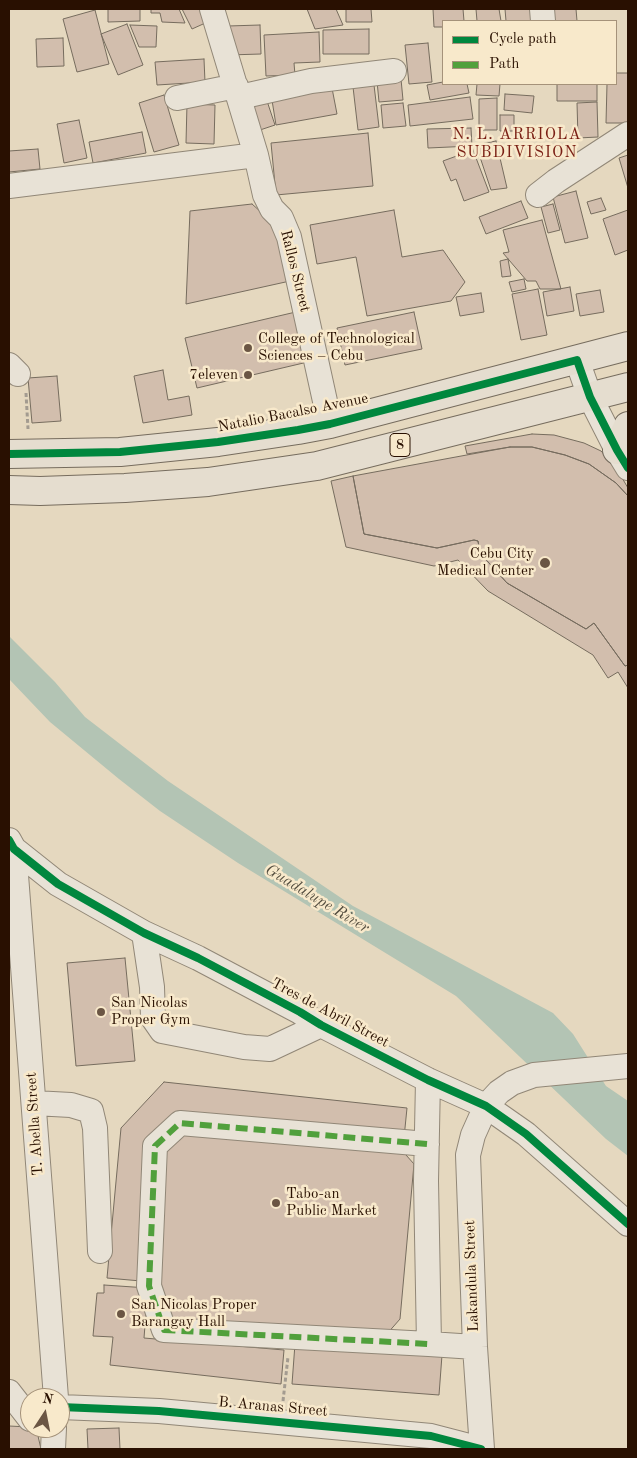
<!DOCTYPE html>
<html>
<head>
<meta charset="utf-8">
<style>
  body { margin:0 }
  #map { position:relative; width:637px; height:1458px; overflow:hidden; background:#e5d8bf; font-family:"Old Standard TT",serif }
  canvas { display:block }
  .frame { position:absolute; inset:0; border:10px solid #291001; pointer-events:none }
  .legend { position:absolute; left:442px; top:20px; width:175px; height:65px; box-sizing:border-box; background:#f8e9cb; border:1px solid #a5927a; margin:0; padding:6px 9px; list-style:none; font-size:15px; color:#291001 }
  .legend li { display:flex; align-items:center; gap:10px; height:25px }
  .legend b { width:25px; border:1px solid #a5927a }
  .north { position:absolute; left:20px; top:1388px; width:50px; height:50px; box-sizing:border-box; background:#f8e9cb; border:1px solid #a5927a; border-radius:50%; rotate:11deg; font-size:14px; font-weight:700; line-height:20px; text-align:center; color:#291001 }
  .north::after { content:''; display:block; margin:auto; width:18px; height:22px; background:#6b5644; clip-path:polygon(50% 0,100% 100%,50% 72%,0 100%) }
</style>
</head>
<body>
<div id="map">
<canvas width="637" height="1458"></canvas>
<div class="frame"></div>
<ul class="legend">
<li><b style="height:6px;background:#00873e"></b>Cycle path</li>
<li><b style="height:6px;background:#51a03c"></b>Path</li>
</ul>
<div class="north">N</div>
</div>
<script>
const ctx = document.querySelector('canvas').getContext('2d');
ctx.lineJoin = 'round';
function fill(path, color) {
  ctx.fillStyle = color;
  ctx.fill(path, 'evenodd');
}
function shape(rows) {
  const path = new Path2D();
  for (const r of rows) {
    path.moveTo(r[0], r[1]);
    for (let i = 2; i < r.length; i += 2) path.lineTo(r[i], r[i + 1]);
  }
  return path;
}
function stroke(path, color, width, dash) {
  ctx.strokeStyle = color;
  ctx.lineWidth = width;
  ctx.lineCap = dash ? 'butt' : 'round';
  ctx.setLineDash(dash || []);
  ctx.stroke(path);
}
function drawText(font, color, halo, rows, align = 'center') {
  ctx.font = font + ' "Old Standard TT",serif';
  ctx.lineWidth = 5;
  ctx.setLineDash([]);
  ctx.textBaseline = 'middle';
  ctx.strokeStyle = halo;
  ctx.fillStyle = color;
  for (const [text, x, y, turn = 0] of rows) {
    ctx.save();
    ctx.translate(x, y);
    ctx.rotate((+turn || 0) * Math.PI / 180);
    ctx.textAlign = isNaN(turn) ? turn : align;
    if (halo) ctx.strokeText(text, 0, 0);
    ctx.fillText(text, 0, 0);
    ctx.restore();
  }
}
const water = shape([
  [9,636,55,682,85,717,168,781,353,906,553,1013,573,1034,606,1086,628,1101,628,1156,606,1139,456,996,238,863,160,811,119,779,50,722,9,679]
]);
const building = shape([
  [108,9,140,9,140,21,108,22,108,9],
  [151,9,179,9,185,23,162,22,160,13,151,13,151,9],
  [182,9,207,9,212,20,192,29,182,9],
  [307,9,336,9,343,25,315,29,307,9],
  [346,9,371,9,372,22,346,22,346,9],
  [433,9,463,9,464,21,443,21,443,27,434,27,433,9],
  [476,9,499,9,501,21,477,21,476,9],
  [505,9,538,9,539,21,506,21,505,9],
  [546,9,576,9,577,21,546,21,546,9],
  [95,10,109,64,77,72,63,19,95,10],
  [127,24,143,65,118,75,101,34,127,24],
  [130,25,157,26,156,47,139,47,130,25],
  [260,25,261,54,228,55,228,26,260,25],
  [369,29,369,54,323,54,323,30,369,29],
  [319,32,320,62,294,63,295,75,266,76,264,35,319,32],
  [63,38,64,66,37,67,36,39,63,38],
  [428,43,432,82,409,84,405,45,428,43],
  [204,59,205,82,157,85,155,62,204,59],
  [616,73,628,73,628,123,606,123,607,84,616,84,616,73],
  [401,79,403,100,379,102,377,81,401,79],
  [443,82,443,84,467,84,469,93,430,100,427,85,443,82],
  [331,83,337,114,276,125,271,94,331,83],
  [477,84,500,84,499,96,476,95,477,84],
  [557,84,597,84,597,101,557,101,557,84],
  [374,85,379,127,358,130,353,87,374,85],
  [505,94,534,96,532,113,504,110,505,94],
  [164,95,179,145,154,152,139,103,164,95],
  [265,95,275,125,257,131,247,101,265,95],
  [470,97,473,119,410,126,408,105,470,97],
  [497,98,497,130,479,130,479,99,497,98],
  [597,102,598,137,578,138,577,103,597,102],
  [403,103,406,126,383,128,381,105,403,103],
  [187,104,215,105,214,144,186,143,187,104],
  [500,115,514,115,514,131,500,131,500,115],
  [79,120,87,158,64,163,57,124,79,120],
  [471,128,472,146,428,148,427,129,471,128],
  [142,132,146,153,93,163,89,142,142,132],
  [368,133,373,186,276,195,271,143,368,133],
  [496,141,507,188,491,190,476,145,496,141],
  [38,149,40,169,9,172,9,151,38,149],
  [473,150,489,192,464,201,456,179,451,181,443,161,473,150],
  [628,155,628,188,619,158,628,155],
  [576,191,588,238,565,243,553,197,576,191],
  [601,198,606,210,591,214,587,202,601,198],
  [521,201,528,218,486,234,479,217,521,201],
  [252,204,280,229,290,281,186,304,190,211,252,204],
  [553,204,560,230,548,233,541,207,553,204],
  [394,210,402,257,443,250,465,282,451,301,367,316,356,257,317,264,310,225,394,210],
  [628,210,628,250,615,255,603,219,628,210],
  [542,220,561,289,540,289,536,281,527,281,503,253,509,252,503,230,542,220],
  [508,259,511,276,502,277,500,261,508,259],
  [524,279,526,289,512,292,509,282,524,279],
  [570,287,574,311,547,316,543,292,570,287],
  [538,289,547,335,521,340,512,294,538,289],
  [600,290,604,312,580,316,576,294,600,290],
  [481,293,484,312,460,316,456,297,481,293],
  [300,311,312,361,197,388,185,338,300,311],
  [414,312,422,349,345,365,337,328,414,312],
  [163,370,168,400,189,396,192,415,143,423,134,376,163,370],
  [57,376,61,421,32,423,28,378,57,376],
  [532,434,554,435,584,443,601,451,615,466,628,488,628,496,616,483,589,464,565,455,532,447,510,447,467,454,465,446,532,434],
  [510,447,532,447,565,455,589,464,616,483,628,496,628,665,625,666,594,623,586,629,507,583,480,553,478,541,474,540,437,548,364,534,353,476,510,447],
  [353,476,364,534,437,548,474,540,478,541,480,553,507,583,586,629,594,623,625,666,628,665,628,688,618,672,608,678,593,655,488,591,458,560,434,566,346,547,331,481,353,476],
  [125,958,135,1061,76,1066,67,963,125,958],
  [164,1082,407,1108,404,1138,179,1115,150,1143,141,1281,107,1278,121,1128,164,1082],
  [180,1129,398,1146,414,1164,400,1319,386,1335,167,1324,154,1302,161,1147,180,1129],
  [104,1285,148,1288,144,1338,284,1350,281,1384,110,1365,113,1337,93,1336,97,1293,104,1293,104,1285],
  [295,1344,442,1355,439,1395,292,1384,295,1344],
  [9,1426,29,1427,38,1436,41,1449,9,1449,9,1426],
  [119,1428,120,1449,88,1449,87,1429,119,1428]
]);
const path = shape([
  [26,393,28,429],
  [283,1401,288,1357]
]);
const minor = shape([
  [212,9,256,155,265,195,272,209,281,218,289,237,330,424],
  [542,9,543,21],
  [240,97,311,81,394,71],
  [177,98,236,86],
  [9,186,256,155],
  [538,195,556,181,628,134],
  [577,360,590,397,617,450,628,468],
  [9,365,18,374],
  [9,840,14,849,58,884,144,933,198,958,300,1012,321,1025,428,1080,486,1106,526,1134,628,1224],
  [14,849,56,1398],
  [144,933,152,987,153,1018,162,1031,244,1047,270,1049,321,1025],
  [428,1080,426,1181,429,1344,475,1347],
  [34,1103,71,1105,91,1111,95,1128,100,1251],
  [427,1144,180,1123,155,1146,149,1286,164,1330,429,1344],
  [9,1392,30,1419],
  [60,1407,159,1411,431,1436,481,1449],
  [53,1449,54,1428],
  [482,1449,475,1347,468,1155,473,1135,486,1106,499,1092,512,1083,534,1075,628,1066]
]);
const major = shape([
  [617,450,628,426],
  [9,454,120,452,218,442,298,430,330,424,628,346],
  [9,490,40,491,125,488,208,482,317,466,628,387]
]);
const quiet = shape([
  [427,1144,180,1123,155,1146,149,1286,164,1330,429,1344]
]);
const cycleway = shape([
  [9,454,120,452,218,442,298,430,330,424,577,360,590,397,617,450,628,468],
  [9,840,14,849,58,884,144,933,198,958,300,1012,321,1025,428,1080,486,1106,526,1134,628,1224],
  [60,1407,159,1411,431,1436,481,1449]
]);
const markers = [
  [248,348,5,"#6b5644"],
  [248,375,5,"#6b5644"],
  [545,563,6,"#6b5644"],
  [101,1012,5,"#6b5644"],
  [276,1203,5,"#6b5644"],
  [121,1314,5,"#6b5644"]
];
const shields = [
  [400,445,20]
];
const shieldNames = [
  ["8",400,445]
];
const streetNames = [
  ["Rallos Street",295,271,76],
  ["Natalio Bacalso Avenue",293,413,-11],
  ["Tres de Abril Street",330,1013,28],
  ["T. Abella Street",35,1124,-94],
  ["Lakandula Street",472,1276,-92],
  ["B. Aranas Street",273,1407,5]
];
const poiNames = [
  ["College of Technological",258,339],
  ["Sciences – Cebu",258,356],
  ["7eleven",238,375,"right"],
  ["Cebu City",534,554,"right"],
  ["Medical Center",534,571,"right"],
  ["San Nicolas",111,1003],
  ["Proper Gym",111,1020],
  ["Tabo-an",286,1194],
  ["Public Market",286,1211],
  ["San Nicolas Proper",131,1305],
  ["Barangay Hall",131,1322]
];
const neighbourhoodNames = [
  ["N. L. ARRIOLA",517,135],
  ["SUBDIVISION",517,153]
];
const waterNames = [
  ["Guadalupe River",317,899,31]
];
fill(water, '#b3c4b4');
fill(building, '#d2bead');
stroke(building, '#766c5e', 1);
stroke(minor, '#918777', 26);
stroke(major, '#766c5e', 30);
stroke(path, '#a39b90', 3, [4, 2.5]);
stroke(minor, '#e8e2d6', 24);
stroke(major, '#e5ddcf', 28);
stroke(quiet, '#51a03c', 6, [12, 6]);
stroke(cycleway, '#00873e', 8);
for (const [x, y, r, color] of markers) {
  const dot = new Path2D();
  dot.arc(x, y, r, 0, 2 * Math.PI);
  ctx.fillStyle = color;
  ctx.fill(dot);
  stroke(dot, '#f8e9cb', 2);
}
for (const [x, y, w] of shields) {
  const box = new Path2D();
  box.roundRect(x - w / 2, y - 11.5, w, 23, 4);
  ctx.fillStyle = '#f8e9cb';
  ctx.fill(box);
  stroke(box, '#291001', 1);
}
drawText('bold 14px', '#291001', null, shieldNames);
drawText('15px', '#291001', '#f8e9cb', streetNames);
drawText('15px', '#291001', '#f8e9cb', poiNames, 'left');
ctx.letterSpacing = '1px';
drawText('16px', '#7a1f14', '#f8e9cb', neighbourhoodNames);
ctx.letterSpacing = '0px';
drawText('italic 16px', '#524c3e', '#f8e9cb', waterNames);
</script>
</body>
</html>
